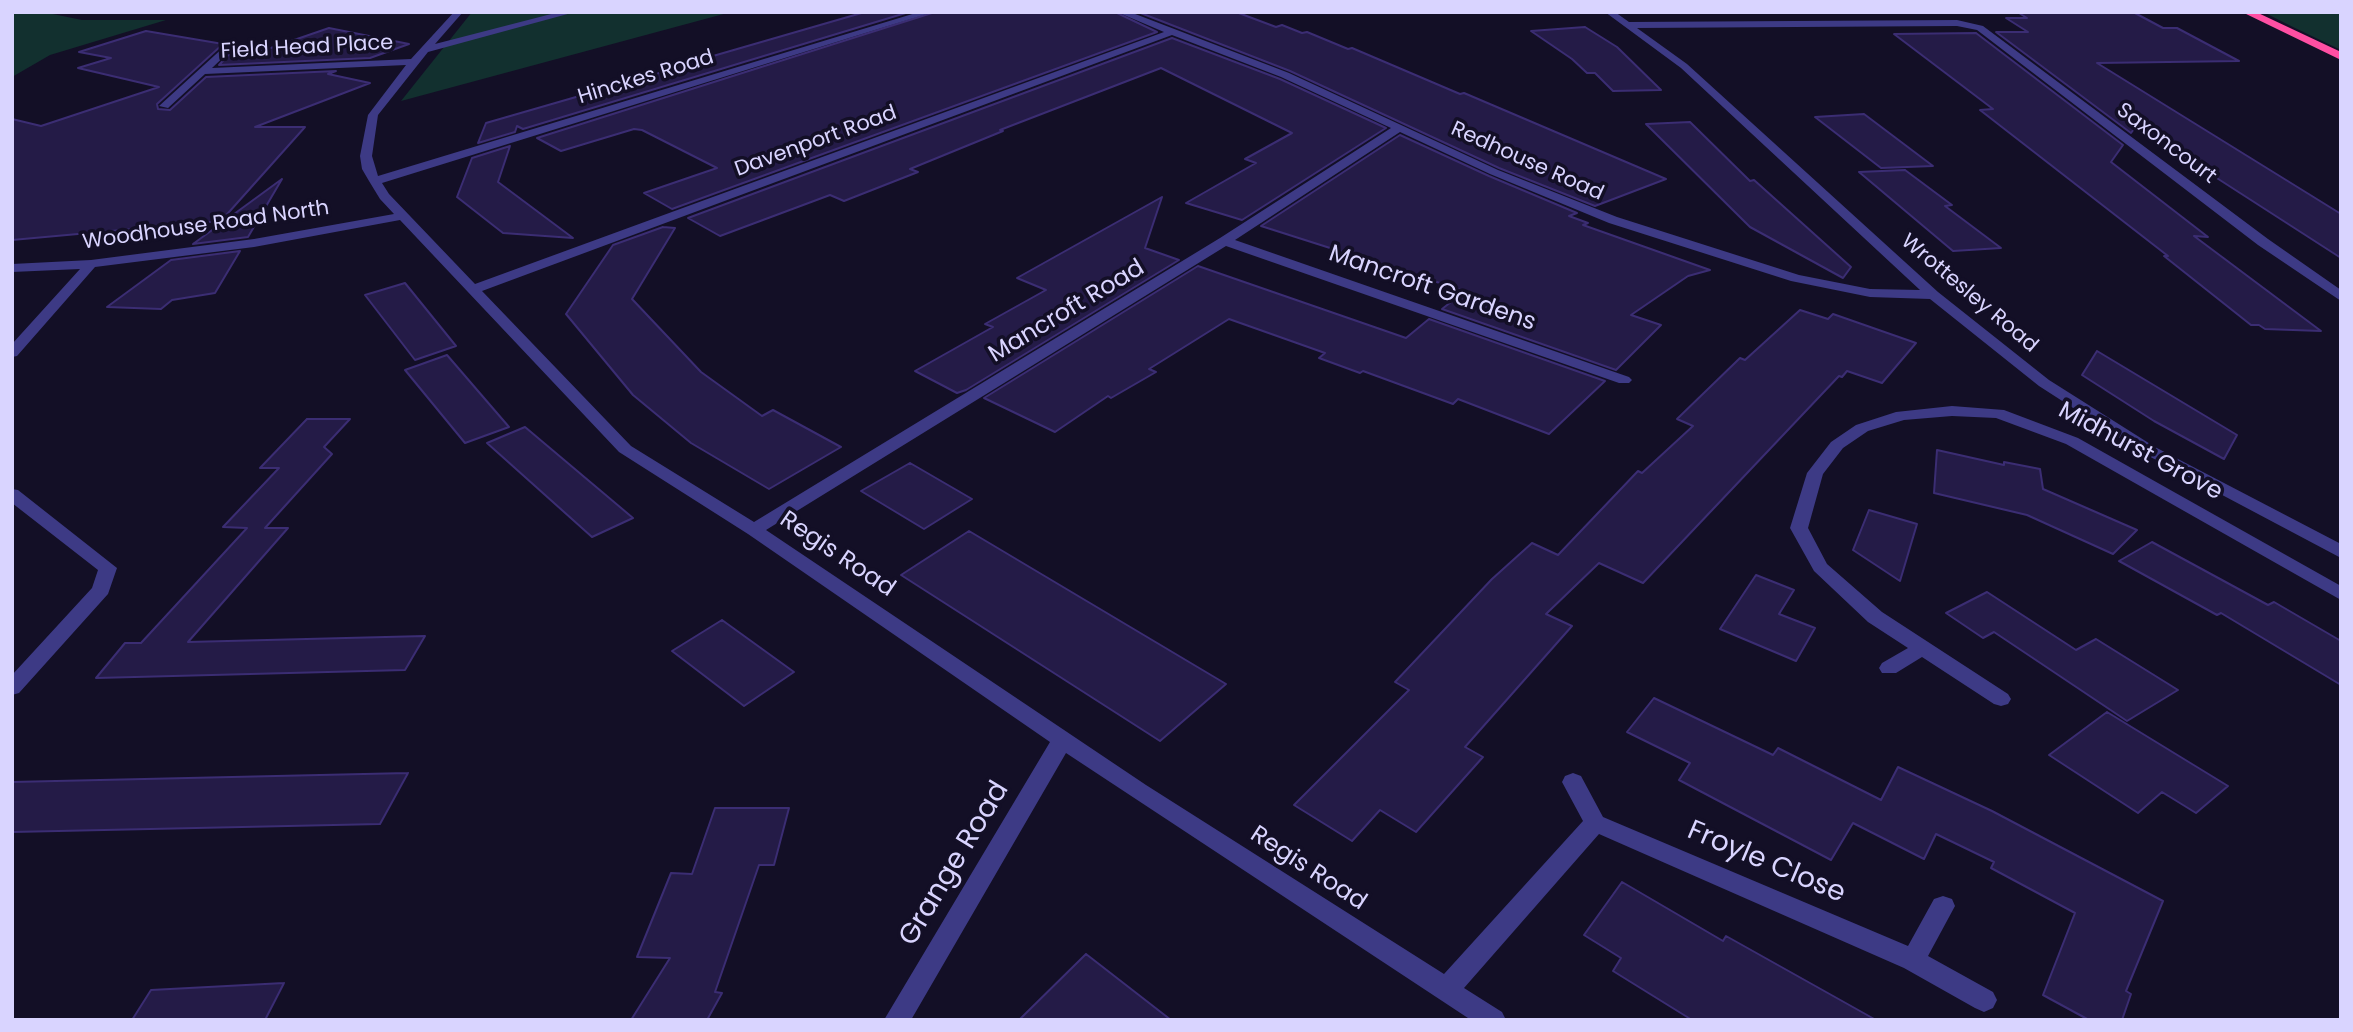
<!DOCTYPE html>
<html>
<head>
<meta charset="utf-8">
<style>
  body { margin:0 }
  #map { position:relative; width:2353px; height:1032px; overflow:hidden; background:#130f26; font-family:Poppins,sans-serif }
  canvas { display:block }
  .frame { position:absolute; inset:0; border:14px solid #d9d4ff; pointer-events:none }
</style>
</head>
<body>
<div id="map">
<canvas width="2353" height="1032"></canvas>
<div class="frame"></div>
</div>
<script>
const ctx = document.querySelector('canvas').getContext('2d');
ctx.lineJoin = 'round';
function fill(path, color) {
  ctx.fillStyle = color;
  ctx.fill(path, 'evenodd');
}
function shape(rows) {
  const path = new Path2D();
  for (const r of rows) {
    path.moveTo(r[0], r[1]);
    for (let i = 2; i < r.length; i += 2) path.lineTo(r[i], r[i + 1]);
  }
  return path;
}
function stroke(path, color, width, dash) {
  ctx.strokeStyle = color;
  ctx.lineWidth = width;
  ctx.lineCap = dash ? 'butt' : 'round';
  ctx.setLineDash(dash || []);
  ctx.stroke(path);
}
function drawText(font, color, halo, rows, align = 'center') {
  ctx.font = font + ' Poppins,sans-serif';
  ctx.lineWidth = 7;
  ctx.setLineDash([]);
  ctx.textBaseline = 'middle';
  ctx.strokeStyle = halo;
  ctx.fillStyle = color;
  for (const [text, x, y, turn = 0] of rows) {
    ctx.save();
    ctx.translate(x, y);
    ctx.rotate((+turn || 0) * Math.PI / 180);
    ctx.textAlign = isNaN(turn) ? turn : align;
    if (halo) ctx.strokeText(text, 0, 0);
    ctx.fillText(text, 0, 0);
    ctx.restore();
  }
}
const green = shape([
  [12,12,43,12,82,20,166,20,50,55,12,77],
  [472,12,731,12,401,101],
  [2263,12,2341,12,2341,50,2293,27]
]);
const building = shape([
  [865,12,909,12,523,129,517,126,515,132,478,143,486,123,666,71,660,68,709,54,713,56,865,12],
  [935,12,1115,12,1157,32,672,209,644,193,717,168,642,130,634,129,561,151,537,138,935,12],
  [1138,12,1236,12,1276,27,1282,25,1302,33,1307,32,1348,49,1352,48,1460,94,1464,93,1666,179,1595,206,1499,168,1290,71,1138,12],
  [2133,12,2163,28,2177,28,2239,61,2097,63,2341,214,2341,258,2136,126,2131,133,1996,32,2028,32,2006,18,2027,18,2019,13,2133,12],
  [1585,27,1617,47,1661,90,1613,91,1595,73,1587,73,1572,59,1531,31,1585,27],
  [329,28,409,44,370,58,219,65,236,47,262,51,329,28],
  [146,31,223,44,157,104,158,109,170,110,206,77,336,71,328,74,370,83,255,127,305,127,221,221,12,240,12,119,41,126,159,87,78,68,111,58,79,52,146,31],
  [1976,33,2123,145,2111,162,2208,237,2194,236,2321,331,2265,329,2259,325,2251,325,2164,256,2168,256,1980,110,1993,109,1894,34,1976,33],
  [1172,38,1280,79,1386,128,1242,220,1186,203,1256,163,1245,159,1292,133,1161,68,1000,130,1003,131,910,169,918,172,844,201,830,195,720,236,688,218,1172,38],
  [1864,114,1933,166,1881,168,1815,117,1864,114],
  [1690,122,1750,181,1754,180,1851,267,1843,278,1750,227,1646,124,1690,122],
  [1400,135,1489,176,1577,213,1569,216,1588,223,1583,225,1710,270,1688,276,1631,315,1661,325,1616,370,1442,309,1465,291,1261,226,1400,135],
  [510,146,498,182,573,238,503,233,457,197,472,158,510,146],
  [1905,170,1952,205,1945,206,2001,248,1953,251,1859,172,1905,170],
  [282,179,248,237,193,244,282,179],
  [1162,197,1145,248,1179,260,966,390,957,393,915,371,993,327,985,324,1046,290,1017,278,1162,197],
  [663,227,675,228,632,299,701,372,762,416,773,410,841,447,769,489,691,443,633,395,566,314,613,245,663,227],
  [240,251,215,293,172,300,161,309,107,307,171,260,240,251],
  [1198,266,1406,338,1429,319,1605,381,1549,434,1458,399,1453,404,1363,371,1360,373,1319,358,1325,353,1229,319,1149,369,1156,372,1111,398,1108,396,1055,432,984,398,1198,266],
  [405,283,456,346,415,360,365,295,405,283],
  [1800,310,1828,319,1833,314,1916,343,1882,383,1847,371,1842,377,1839,376,1643,583,1599,563,1546,614,1572,626,1465,747,1483,757,1416,832,1380,810,1352,841,1294,805,1409,690,1395,682,1492,579,1532,543,1558,555,1638,471,1642,473,1693,426,1677,419,1740,358,1745,360,1800,310],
  [2097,351,2237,435,2224,459,2154,421,2082,375,2097,351],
  [447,355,509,427,465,443,405,370,447,355],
  [307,419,350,419,324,447,332,454,265,528,288,528,188,642,425,636,405,670,96,678,125,643,141,643,247,528,223,527,279,468,260,468,307,419],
  [525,427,633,518,592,537,487,443,525,427],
  [1937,450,2004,465,2004,462,2040,469,2043,489,2137,530,2113,554,2027,515,1934,493,1937,450],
  [910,463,972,499,924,529,861,491,910,463],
  [1869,510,1917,524,1900,581,1853,550,1869,510],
  [969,531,1226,684,1160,741,901,575,969,531],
  [2152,542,2268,605,2274,602,2341,641,2341,685,2221,613,2217,615,2119,561,2152,542],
  [1756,575,1794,590,1779,614,1815,628,1796,661,1720,629,1756,575],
  [1987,592,2076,650,2096,639,2178,690,2127,721,1994,632,1983,638,1946,613,1987,592],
  [722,620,794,672,744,706,672,651,722,620],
  [1654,698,1773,755,1778,748,1881,800,1898,767,1992,811,2163,901,2126,991,2131,994,2122,1020,2089,1020,2043,995,2075,913,1991,868,1994,862,1936,834,1924,859,1853,823,1831,860,1679,780,1690,763,1627,732,1654,698],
  [2107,712,2228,786,2196,813,2162,792,2138,813,2049,755,2107,712],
  [408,773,380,824,12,832,12,782,408,773],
  [715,808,789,808,774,865,759,865,715,992,722,993,707,1020,631,1020,670,958,637,957,671,873,692,874,715,808],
  [1622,882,1723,941,1726,936,1876,1020,1692,1020,1613,971,1621,958,1584,935,1622,882],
  [1086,954,1171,1020,1019,1020,1086,954],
  [284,983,265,1020,132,1020,151,990,284,983]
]);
const street = shape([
  [454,12,463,12,435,44,559,12,575,12,428,52,378,115,372,156,378,176,919,12,933,12,382,183,389,194,475,284,1164,32,1117,12,1130,12,1289,73,1498,170,1617,217,1799,275,1870,289,1920,290,1681,68,1605,12,1615,12,1629,22,1957,20,1983,26,2268,239,2341,290,2341,301,2258,245,1977,30,1957,26,1637,28,1687,64,1938,292,2049,380,2155,447,2341,544,2341,558,2143,453,2039,386,1930,299,1870,297,1791,281,1609,223,1490,174,1400,132,1235,240,1629,377,1632,380,1629,383,1619,383,1226,246,766,530,1146,785,1444,974,1583,821,1562,782,1565,776,1573,773,1581,776,1603,817,1908,946,1934,899,1943,896,1952,899,1955,906,1928,956,1993,992,1997,1000,1993,1008,1984,1012,1975,1008,1904,968,1599,834,1464,988,1502,1012,1506,1020,1471,1020,1066,753,911,1020,884,1020,1050,742,748,534,619,452,400,220,254,247,95,267,17,356,12,357,12,344,80,269,12,272,12,264,91,260,254,239,394,214,380,199,369,181,362,169,360,156,368,115,406,65,205,74,168,108,159,106,226,45,234,47,212,68,411,59,454,12],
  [1172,35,1281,77,1391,128,1220,238,754,522,631,446,482,291,1172,35],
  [1952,406,2004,410,2078,438,2341,586,2341,600,2066,444,1996,418,1952,416,1904,420,1868,431,1843,448,1823,474,1808,528,1827,564,1882,612,2008,694,2011,699,2008,704,2001,706,1994,704,1922,657,1896,673,1882,673,1879,668,1882,663,1908,648,1868,622,1814,571,1790,528,1807,473,1831,442,1856,425,1896,412,1952,406],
  [12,489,18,490,117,568,108,594,19,693,12,695,12,675,92,588,98,570,12,503,12,489]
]);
const highway = shape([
  [2242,12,2256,12,2341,52,2341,60,2242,12]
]);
const farStreetnames = [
  ["Field Head Place",307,48,-3],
  ["Hinckes Road",646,78,-17],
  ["Davenport Road",816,142,-20],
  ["Saxoncourt",2166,144,37],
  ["Redhouse Road",1527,162,24],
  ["Woodhouse Road North",206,226,-8],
  ["Wrottesley Road",1969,294,40]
];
const streetNames = [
  ["Mancroft Gardens",1432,289,19],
  ["Mancroft Road",1067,312,-31],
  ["Midhurst Grove",2140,452,28],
  ["Regis Road",837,555,34],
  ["Regis Road",1308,869,33]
];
const nearStreetnames = [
  ["Froyle Close",1766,863,23],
  ["Grange Road",955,864,-59]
];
fill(green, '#12302f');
fill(building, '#241b47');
stroke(building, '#3b2d73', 2);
fill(street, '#3d3a85');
fill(highway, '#ff4fa3');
drawText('21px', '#d9d4ff', '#130f26', farStreetnames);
drawText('24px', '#d9d4ff', '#130f26', streetNames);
drawText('28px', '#d9d4ff', '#130f26', nearStreetnames);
</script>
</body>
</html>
